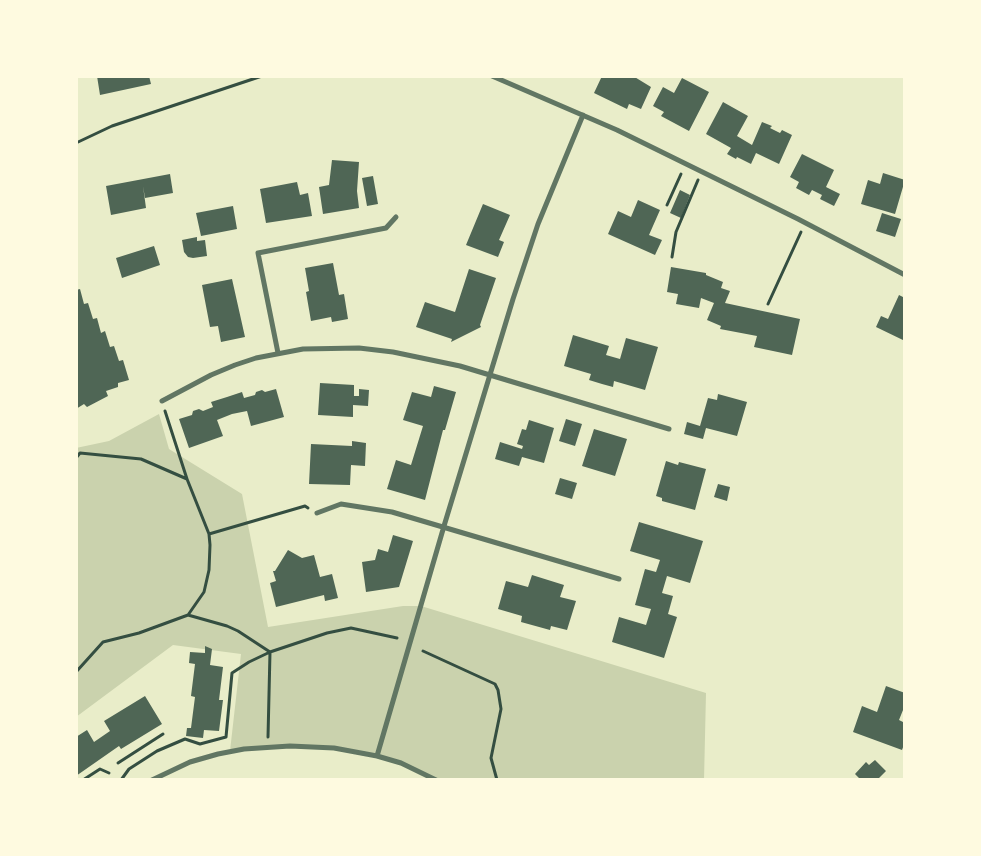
<!DOCTYPE html>
<html>
<head>
<meta charset="utf-8">
<style>
  body { margin:0 }
  #map { position:relative; width:981px; height:856px; overflow:hidden; background:#e9edc9; font-family:Spectral,serif }
  canvas { display:block }
  .frame { position:absolute; inset:0; border:78px solid #fefae0; pointer-events:none }
</style>
</head>
<body>
<div id="map">
<canvas width="981" height="856"></canvas>
<div class="frame"></div>
</div>
<script>
const ctx = document.querySelector('canvas').getContext('2d');
ctx.lineJoin = 'round';
function fill(path, color) {
  ctx.fillStyle = color;
  ctx.fill(path, 'evenodd');
}
function shape(rows) {
  const path = new Path2D();
  for (const r of rows) {
    path.moveTo(r[0], r[1]);
    for (let i = 2; i < r.length; i += 2) path.lineTo(r[i], r[i + 1]);
  }
  return path;
}
function stroke(path, color, width, dash) {
  ctx.strokeStyle = color;
  ctx.lineWidth = width;
  ctx.lineCap = dash ? 'butt' : 'round';
  ctx.setLineDash(dash || []);
  ctx.stroke(path);
}
const green = shape([
  [159,414,169,449,242,494,268,627,403,606,421,606,706,693,704,780,436,780,418,771,377,756,312,746,230,751,241,654,173,645,76,717,76,448,109,441]
]);
const building = shape([
  [97,76,149,76,151,84,100,95],
  [602,76,633,76,651,87,641,109,629,104,627,109,594,93],
  [682,78,709,92,689,131,661,116,664,112,653,106,663,87,674,93],
  [723,102,748,116,737,136,752,145,762,122,772,126,770,128,780,133,782,130,792,135,779,164,756,153,751,164,737,157,736,159,727,154,731,148,706,134],
  [802,154,834,170,826,187,840,194,834,206,820,199,822,195,812,190,809,195,796,188,799,182,790,177],
  [332,160,359,162,357,191,359,208,323,214,319,187,329,185],
  [883,173,905,180,895,214,861,204,868,180,880,184],
  [170,174,173,193,145,198,143,186,146,208,111,215,106,186],
  [373,176,378,204,367,206,362,178],
  [297,182,300,195,308,193,312,216,266,223,260,189],
  [680,190,690,195,681,218,670,213],
  [638,200,660,210,649,235,662,240,655,255,608,234,618,211,631,217],
  [483,204,510,215,499,240,504,242,498,257,466,245],
  [233,206,237,229,201,236,196,213],
  [882,213,901,219,895,237,876,231],
  [197,237,197,241,205,240,207,256,193,258,188,257,184,252,182,240],
  [154,246,160,265,122,278,116,258],
  [333,263,339,295,344,294,348,319,332,322,331,317,311,321,306,292,309,291,305,268],
  [671,267,706,273,706,275,723,282,721,288,730,291,725,303,800,319,792,355,754,347,757,336,720,329,721,326,707,320,714,303,701,298,699,308,676,304,678,294,667,292],
  [469,269,496,278,480,325,481,327,451,342,452,339,416,327,425,302,455,312],
  [232,279,245,337,221,342,218,326,210,327,202,285],
  [80,289,84,304,88,303,93,319,97,318,101,333,105,331,110,347,114,346,119,361,123,360,129,380,118,383,118,387,106,391,108,396,87,407,84,404,76,409,76,290],
  [899,295,905,298,905,341,876,327,881,316,888,319],
  [573,335,609,346,606,355,620,359,626,338,658,347,645,390,614,381,613,387,602,384,589,380,591,374,564,366],
  [320,383,354,385,354,396,359,396,359,389,369,390,368,406,353,405,353,417,318,415],
  [434,386,456,392,445,430,443,430,425,500,387,489,396,460,411,465,423,426,403,420,412,392,431,397],
  [276,389,284,417,251,426,247,411,232,414,217,420,223,436,189,448,179,419,192,415,193,411,199,409,203,411,213,407,211,402,227,397,242,392,244,398,255,395,256,392,262,390,265,392],
  [718,394,747,402,737,436,706,428,703,439,684,434,687,422,700,426,708,398,717,400],
  [566,419,582,424,575,446,559,441],
  [529,420,554,428,544,463,522,457,519,466,495,459,500,442,522,449,523,446,517,444,522,429,526,430],
  [594,429,627,439,615,476,582,466],
  [352,441,366,443,365,466,351,465,350,485,309,484,311,444,352,446],
  [666,461,678,465,679,462,706,469,695,510,662,501,662,498,656,496],
  [560,478,577,483,572,499,555,494],
  [718,484,730,487,727,501,714,497],
  [639,522,703,541,690,583,667,576,662,593,673,596,668,614,677,617,664,658,612,642,619,617,646,625,651,609,635,605,645,569,656,572,660,560,630,551],
  [393,535,413,541,399,587,366,592,362,562,375,560,378,549,388,552],
  [288,550,302,558,314,555,320,577,332,574,338,598,325,601,324,595,276,607,270,583,276,581,273,571,275,571],
  [532,575,564,585,560,597,576,601,567,630,551,626,550,630,521,622,522,616,498,609,506,581,528,587],
  [205,646,212,649,210,665,223,667,219,700,223,700,219,731,204,730,203,738,186,736,187,728,191,728,195,697,191,696,195,664,189,663,190,652,205,653],
  [886,686,905,693,905,705,899,720,905,723,905,742,902,750,853,732,862,706,877,712],
  [145,696,162,724,121,749,119,746,76,776,76,737,87,730,94,742,110,731,104,721],
  [875,760,886,771,877,780,861,780,855,774,866,762,869,765]
]);
const path = shape([
  [76,143,112,126,262,76],
  [667,205,681,174],
  [672,257,676,232,698,180],
  [768,304,801,232],
  [165,411,187,479],
  [76,458,80,453,141,459,187,479,209,534,210,545,209,570,204,592,188,615,227,626,238,631,270,652],
  [209,534,305,506,308,508],
  [423,651,495,684,498,690,501,709,491,758,497,780],
  [76,672,103,642,139,633,188,615],
  [268,737,270,652],
  [118,763,163,734],
  [83,780,100,769,109,773],
  [121,780,129,769,157,751,185,739,200,744,226,737,232,673,249,662,270,652,327,633,351,628,397,638]
]);
const minor = shape([
  [492,76,617,130,798,219,905,275],
  [278,353,258,253,386,228,396,217],
  [162,401,211,375,235,365,256,358,303,349,359,348,393,352,460,366,669,429],
  [317,513,341,504,392,512,619,579],
  [377,756,444,526,513,299,538,224,583,115],
  [152,780,190,762,218,754,244,749,290,746,334,748,377,756,401,763,436,780]
]);
fill(green, '#cad2ad');
fill(building, '#4f6655');
stroke(path, '#344e41', 3);
stroke(minor, '#617663', 5);
</script>
</body>
</html>
